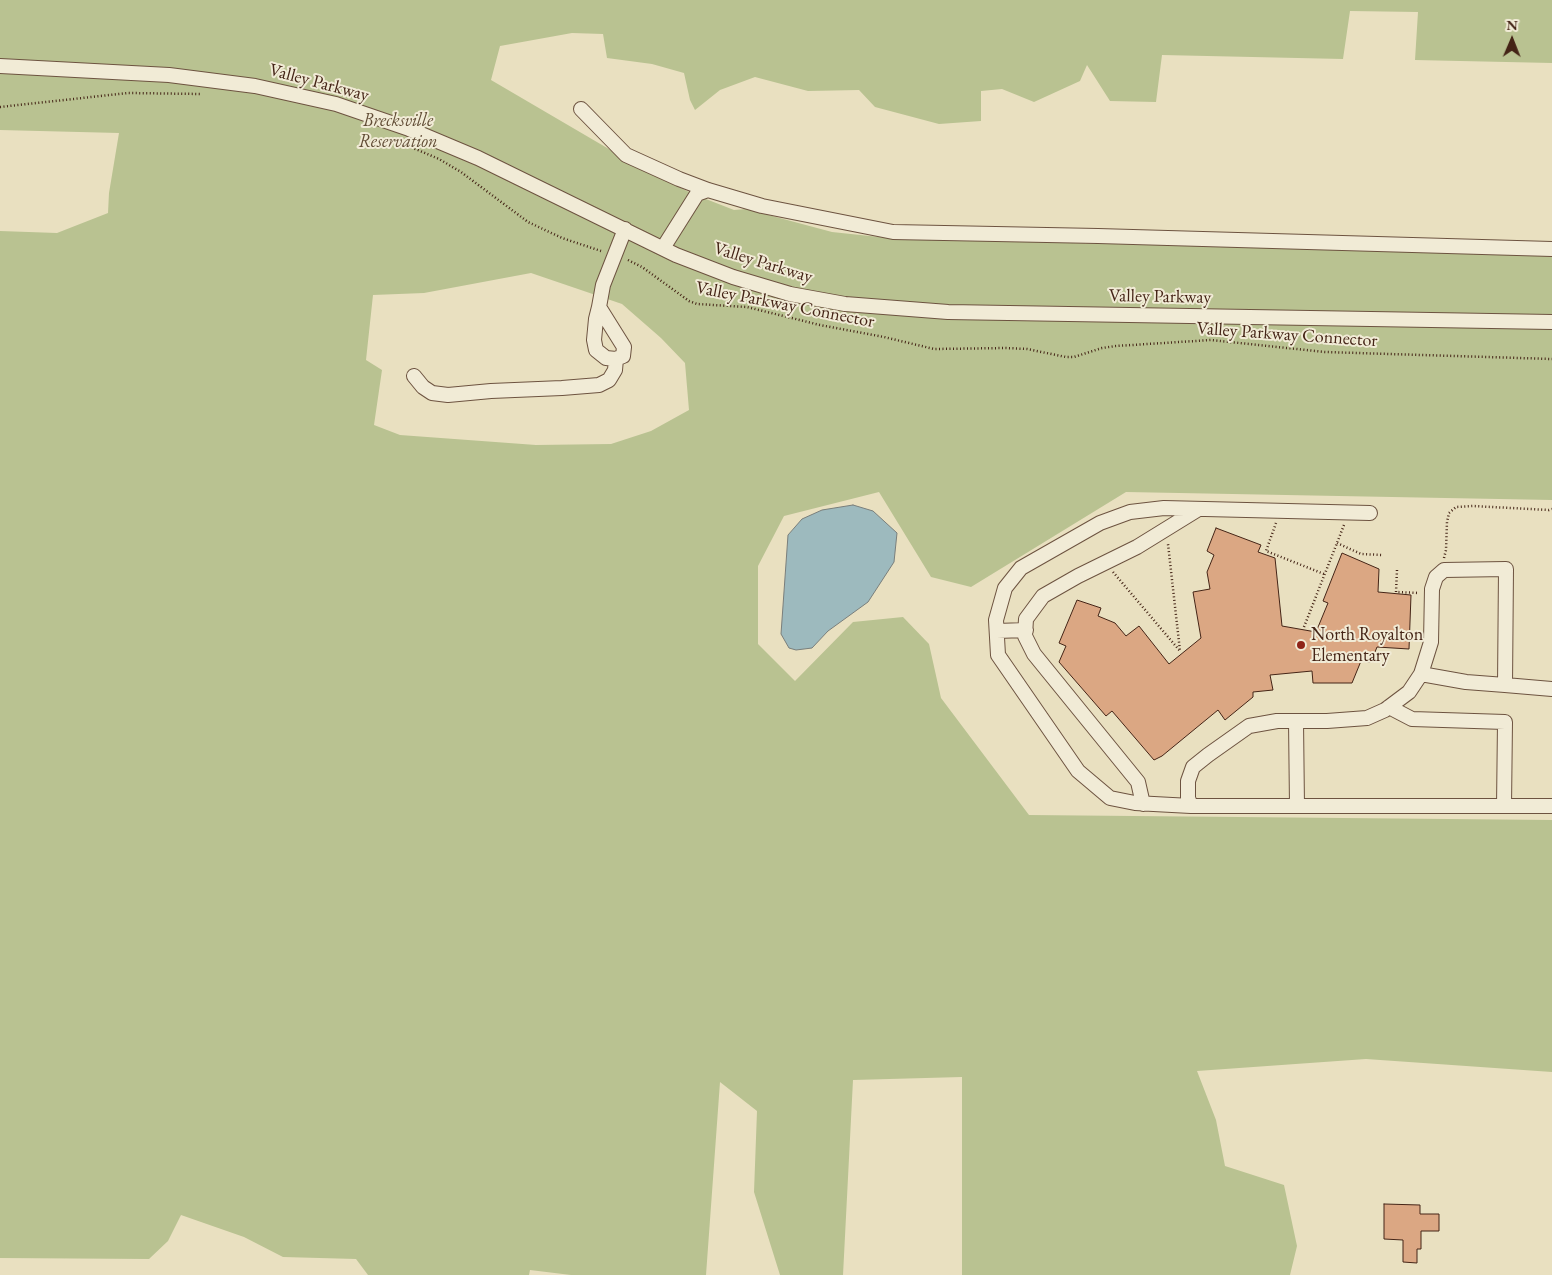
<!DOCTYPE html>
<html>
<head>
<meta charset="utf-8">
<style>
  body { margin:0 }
  #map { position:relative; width:1552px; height:1275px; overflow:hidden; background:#e9e0c0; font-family:"EB Garamond",serif }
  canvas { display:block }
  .north { position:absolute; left:1487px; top:15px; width:50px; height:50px; -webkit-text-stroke:4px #f1ebd6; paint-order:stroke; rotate:1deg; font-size:14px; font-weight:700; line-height:20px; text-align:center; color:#442416 }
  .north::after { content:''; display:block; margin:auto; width:18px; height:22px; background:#442416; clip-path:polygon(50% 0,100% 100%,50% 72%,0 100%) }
</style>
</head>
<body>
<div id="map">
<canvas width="1552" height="1275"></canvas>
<div class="north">N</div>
</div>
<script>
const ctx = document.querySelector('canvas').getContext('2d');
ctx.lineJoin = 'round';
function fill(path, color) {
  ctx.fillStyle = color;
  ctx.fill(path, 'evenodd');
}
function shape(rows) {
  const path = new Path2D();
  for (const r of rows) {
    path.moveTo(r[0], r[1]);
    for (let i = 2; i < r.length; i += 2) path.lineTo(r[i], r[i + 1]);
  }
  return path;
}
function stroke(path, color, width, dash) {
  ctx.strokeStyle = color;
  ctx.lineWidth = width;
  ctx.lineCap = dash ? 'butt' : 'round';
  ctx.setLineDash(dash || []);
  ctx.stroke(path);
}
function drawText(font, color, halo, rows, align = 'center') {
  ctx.font = font + ' "EB Garamond",serif';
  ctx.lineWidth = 4;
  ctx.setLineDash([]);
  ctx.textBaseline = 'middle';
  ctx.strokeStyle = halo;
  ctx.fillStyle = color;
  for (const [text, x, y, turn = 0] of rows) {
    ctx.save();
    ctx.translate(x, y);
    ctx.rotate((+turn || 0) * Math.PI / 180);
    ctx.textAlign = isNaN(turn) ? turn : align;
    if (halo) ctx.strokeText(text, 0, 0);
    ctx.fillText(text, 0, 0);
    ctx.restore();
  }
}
const green = shape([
  [0,0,1552,0,1552,63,1415,60,1418,12,1350,11,1343,59,1162,55,1156,102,1110,101,1087,65,1080,81,1034,102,1002,89,981,91,981,121,939,124,875,107,859,90,808,91,755,77,720,90,695,110,690,100,684,73,652,64,607,58,603,34,572,33,500,46,491,80,643,169,693,194,734,210,746,209,832,232,898,239,1552,254,1552,500,1126,492,971,587,931,577,879,492,784,516,758,566,758,644,795,681,853,622,903,617,929,644,941,698,1029,815,1552,820,1552,1072,1366,1059,1197,1071,1216,1120,1225,1166,1284,1185,1297,1246,1290,1275,962,1275,962,1077,853,1080,843,1275,780,1275,754,1192,757,1111,720,1082,706,1275,571,1275,530,1270,529,1275,368,1275,356,1259,283,1257,244,1237,181,1215,168,1241,149,1259,0,1258,0,231,57,233,108,213,109,193,119,133,0,130],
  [531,273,622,304,661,338,685,363,689,410,651,431,611,444,536,445,400,435,374,425,382,370,366,360,373,295,424,293]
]);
const water = shape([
  [853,505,873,511,897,533,894,562,868,602,828,631,812,648,796,650,789,648,781,634,788,535,802,519,822,510,853,505]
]);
const building = shape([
  [1216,528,1261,545,1258,552,1275,558,1282,626,1316,632,1328,603,1323,601,1342,553,1379,569,1378,592,1411,595,1409,649,1377,647,1371,662,1361,661,1352,683,1313,683,1312,671,1270,675,1273,690,1253,692,1253,697,1225,720,1218,710,1162,756,1154,760,1112,711,1106,716,1059,662,1066,646,1059,643,1077,600,1101,608,1098,616,1115,623,1126,636,1139,626,1169,664,1201,638,1193,592,1210,589,1207,572,1214,555,1207,551,1216,528],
  [1384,1204,1420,1205,1420,1214,1439,1214,1439,1231,1421,1231,1421,1249,1417,1249,1417,1263,1403,1262,1403,1240,1384,1239,1384,1204]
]);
const path = shape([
  [0,107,128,93,201,94],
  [392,139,439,159,461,172,528,222,562,238,601,251],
  [628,260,642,267,689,301,697,304,747,307,820,325,884,337,934,349,1006,348,1027,349,1066,357,1074,357,1102,348,1116,346,1211,340,1325,352,1552,359],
  [1276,523,1266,551,1324,574],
  [1337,543,1361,554,1382,555],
  [1444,558,1446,550,1447,522,1449,513,1456,507,1473,506,1549,510,1552,509],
  [1397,570,1396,592,1419,593],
  [1113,572,1180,651,1168,544],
  [1304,627,1344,525]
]);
const minor = shape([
  [0,66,169,75,255,86,336,104,409,129,478,158,676,255,733,277,790,294,845,304,948,312,1552,322],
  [581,109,626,155,679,179,708,190,762,206,893,232,1098,236,1552,249],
  [663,248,697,194,708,190],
  [599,307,624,347,623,356,616,359,606,358,596,350,594,340,596,319,599,307,603,285,625,229],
  [414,376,423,387,432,393,448,395,491,391,562,388,599,385,609,380,615,370,616,359],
  [997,631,1026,630],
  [1421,674,1466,682,1505,685],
  [1552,689,1505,685,1506,569,1444,570,1436,577,1432,589,1431,642,1421,674,1409,692,1385,710,1367,718,1327,721,1277,721,1249,726,1208,755,1193,767,1188,781,1188,798,1191,806,1552,806],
  [1389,707,1412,719,1505,722,1504,806],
  [1296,721,1297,806],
  [1143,804,1138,782,1034,654,1025,636,1026,619,1043,596,1078,576,1137,547,1197,510],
  [1191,806,1135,803,1110,798,1078,771,998,655,996,620,1005,588,1021,568,1100,523,1130,512,1164,508,1370,513]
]);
const markers = [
  [1301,645,5,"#8f2418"]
];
const streetNames = [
  ["Valley Parkway",319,83,15],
  ["Valley Parkway",763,263,17],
  ["Valley Parkway",1160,297,1],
  ["Valley Parkway Connector",785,305,11],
  ["Valley Parkway Connector",1287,335,4]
];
const parkNames = [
  ["Brecksville",398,121],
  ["Reservation",398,142]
];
const poiNames = [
  ["North Royalton",1311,635],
  ["Elementary",1311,656]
];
fill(green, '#b9c291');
fill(water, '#9dbabe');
stroke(water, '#797e7b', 1);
fill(building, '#dba783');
stroke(building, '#442416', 1);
stroke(minor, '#6d5340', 16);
stroke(path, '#442416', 2.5, [1, 2.5]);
stroke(minor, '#f1ebd6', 14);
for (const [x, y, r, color] of markers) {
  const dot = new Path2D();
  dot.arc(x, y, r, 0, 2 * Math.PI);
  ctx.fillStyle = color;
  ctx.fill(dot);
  stroke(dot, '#f1ebd6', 2);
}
drawText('18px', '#442416', '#f1ebd6', streetNames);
drawText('italic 18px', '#614c35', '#f1ebd6', parkNames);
drawText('18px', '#442416', '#f1ebd6', poiNames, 'left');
</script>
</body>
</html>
